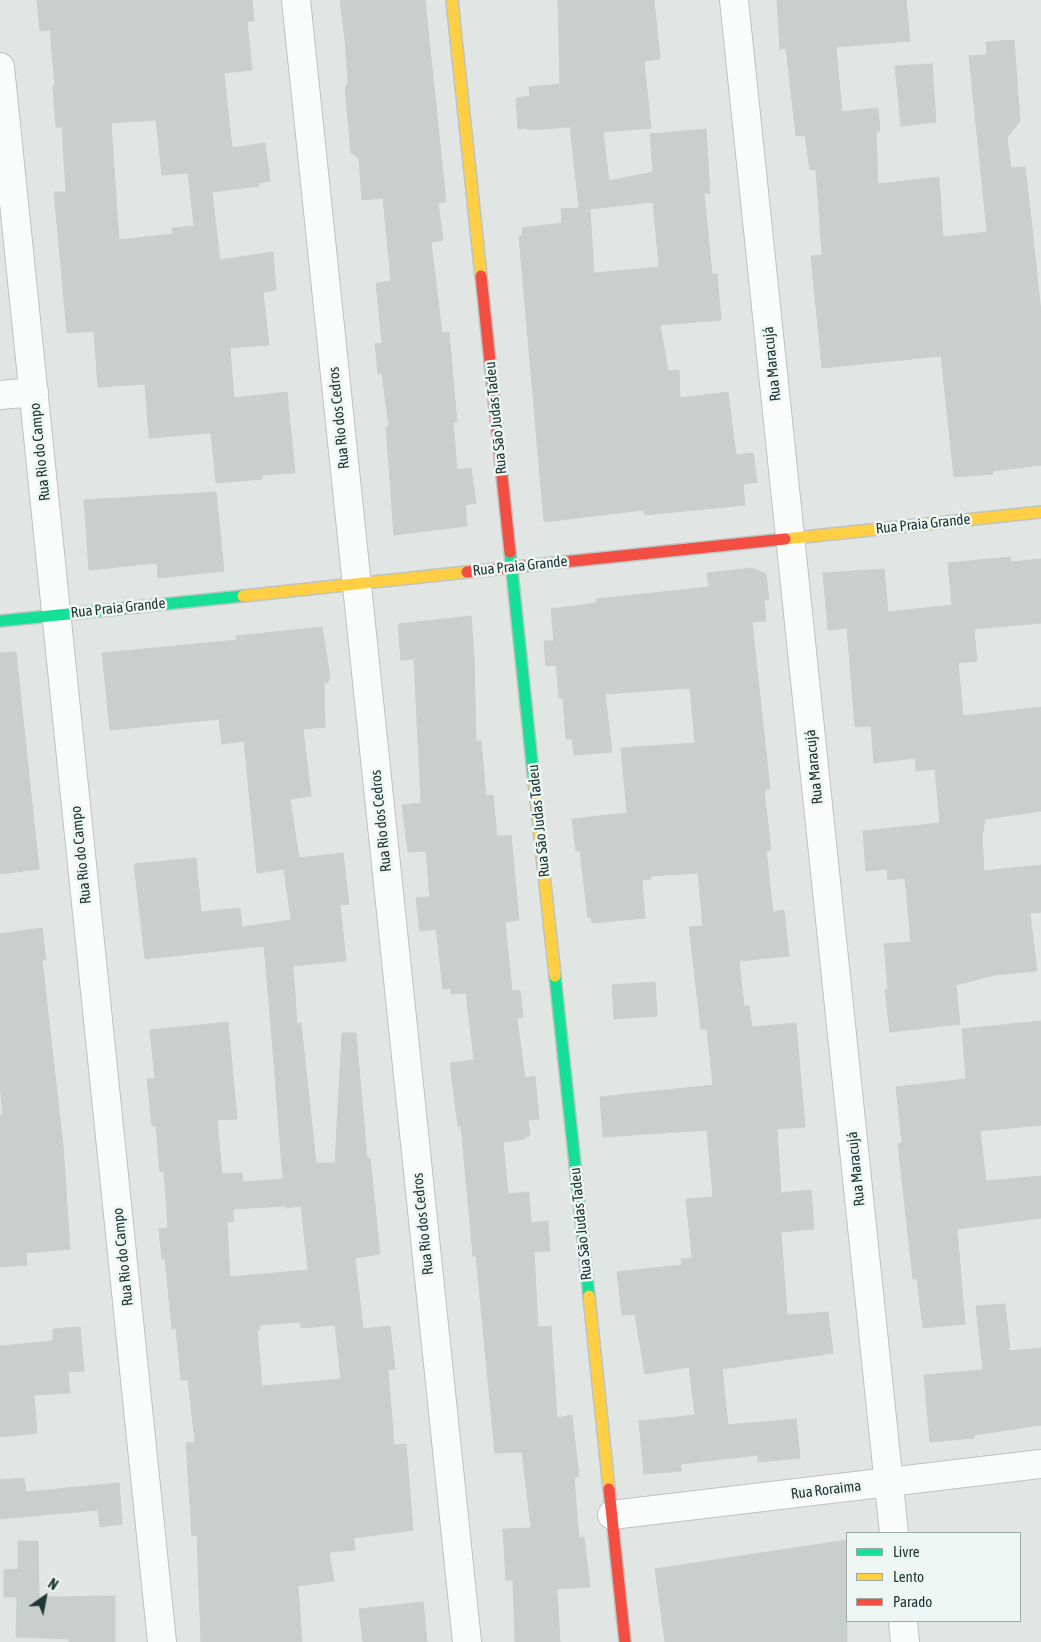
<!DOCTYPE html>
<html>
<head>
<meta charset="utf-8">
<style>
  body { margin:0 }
  #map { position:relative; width:1041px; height:1642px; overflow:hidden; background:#e1e6e4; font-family:"Asap Condensed",sans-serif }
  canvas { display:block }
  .legend { position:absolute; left:846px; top:1532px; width:175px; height:90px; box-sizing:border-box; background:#eef6f3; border:1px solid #9caaa7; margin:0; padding:6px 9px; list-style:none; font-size:15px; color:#203834 }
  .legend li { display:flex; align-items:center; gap:10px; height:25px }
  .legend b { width:25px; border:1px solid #9caaa7 }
  .north { position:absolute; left:20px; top:1572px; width:50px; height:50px; -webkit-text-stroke:4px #eef6f3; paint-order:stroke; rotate:33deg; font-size:14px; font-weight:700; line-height:20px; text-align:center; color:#203834 }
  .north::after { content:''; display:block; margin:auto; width:18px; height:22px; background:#203834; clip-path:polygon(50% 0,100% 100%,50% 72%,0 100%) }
</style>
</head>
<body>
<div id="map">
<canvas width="1041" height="1642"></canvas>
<ul class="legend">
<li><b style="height:6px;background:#16e098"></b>Livre</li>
<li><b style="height:6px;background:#ffcf43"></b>Lento</li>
<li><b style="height:6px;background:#f24e42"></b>Parado</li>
</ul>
<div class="north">N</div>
</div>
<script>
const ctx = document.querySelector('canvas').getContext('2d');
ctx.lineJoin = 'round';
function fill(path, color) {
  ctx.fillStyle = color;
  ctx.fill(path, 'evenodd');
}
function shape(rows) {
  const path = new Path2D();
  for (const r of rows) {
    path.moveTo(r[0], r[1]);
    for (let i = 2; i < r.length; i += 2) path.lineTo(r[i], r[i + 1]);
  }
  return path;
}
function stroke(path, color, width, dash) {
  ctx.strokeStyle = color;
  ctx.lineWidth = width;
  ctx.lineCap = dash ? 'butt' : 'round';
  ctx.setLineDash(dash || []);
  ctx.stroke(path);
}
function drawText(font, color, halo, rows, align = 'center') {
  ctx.font = font + ' "Asap Condensed",sans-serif';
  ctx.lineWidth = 5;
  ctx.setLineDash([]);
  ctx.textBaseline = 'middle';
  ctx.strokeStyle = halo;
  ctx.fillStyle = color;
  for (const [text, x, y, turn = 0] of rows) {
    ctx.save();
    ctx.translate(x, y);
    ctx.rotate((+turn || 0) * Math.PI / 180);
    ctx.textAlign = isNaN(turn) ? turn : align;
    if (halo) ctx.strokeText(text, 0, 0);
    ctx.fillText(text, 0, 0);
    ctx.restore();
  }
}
const building = shape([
  [37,0,252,0,254,21,247,21,252,70,224,73,232,148,265,143,270,181,258,183,259,186,212,192,220,260,273,252,276,290,263,292,269,345,230,348,234,398,287,392,295,473,262,475,262,479,216,483,211,433,149,438,145,384,98,387,94,331,67,333,54,192,66,192,62,127,56,127,53,86,55,86,50,30,40,31,37,0],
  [156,120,162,175,188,173,194,226,172,228,173,234,119,240,111,123,156,120],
  [340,0,425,0,446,202,438,203,443,240,431,242,442,333,449,332,457,422,453,422,457,470,471,468,476,503,465,505,467,526,394,535,386,427,389,427,382,374,378,374,375,344,382,343,376,283,391,281,383,198,362,200,359,158,351,153,345,88,348,83,345,39,340,0],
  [558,0,654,0,660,59,644,61,651,128,603,132,609,181,653,172,650,134,706,129,710,193,704,193,712,274,717,274,721,320,660,325,668,371,679,370,680,398,728,392,736,455,753,453,757,482,743,484,745,505,645,515,644,510,544,522,519,236,523,235,522,228,562,223,561,209,579,208,570,127,528,130,527,128,518,129,516,98,530,96,529,87,560,84,558,0],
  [653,202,659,267,594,273,590,209,653,202],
  [777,0,906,0,910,41,836,47,842,112,878,108,880,131,876,131,878,184,939,177,943,237,987,232,969,56,987,55,986,42,1014,40,1020,121,1007,138,1011,168,1025,167,1031,218,1041,313,1041,465,993,471,993,474,954,477,941,356,822,368,811,256,822,255,816,170,810,170,805,135,796,136,786,48,780,49,777,0],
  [932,64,936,122,901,126,895,66,932,64],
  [216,492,224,571,158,578,157,563,89,570,84,500,216,492],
  [1010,557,1011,562,1041,559,1041,623,974,629,977,661,958,663,963,716,1041,707,1041,811,985,819,982,838,984,871,1041,865,1041,912,1030,913,1037,971,994,975,956,985,960,1024,890,1032,885,990,888,989,884,944,911,942,905,878,888,880,887,869,866,871,863,831,940,823,935,769,916,771,915,758,874,763,871,726,855,727,847,628,828,630,823,573,884,569,888,612,952,605,948,563,1010,557],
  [752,568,766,574,769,600,764,600,766,621,752,622,770,789,764,790,771,850,766,850,773,912,784,910,789,956,739,961,744,1006,749,1006,752,1027,796,1023,805,1127,777,1129,781,1193,811,1190,814,1229,781,1232,787,1315,828,1312,833,1353,722,1369,728,1425,796,1419,800,1458,758,1462,758,1455,681,1464,681,1471,644,1474,639,1421,695,1415,689,1367,645,1374,635,1314,622,1315,617,1272,682,1265,681,1259,692,1258,686,1199,713,1197,707,1130,603,1137,600,1097,713,1085,707,1029,701,1029,689,927,703,926,698,873,651,876,651,879,642,880,645,918,592,923,591,917,588,918,580,851,576,851,572,819,627,813,621,748,695,743,690,688,605,694,612,752,574,755,572,739,566,739,563,698,559,698,556,665,546,666,544,641,554,641,551,609,597,603,596,599,709,587,707,573,752,568],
  [471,616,474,654,476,741,481,741,486,796,493,795,497,836,511,835,519,920,505,922,512,991,520,990,523,1017,517,1018,525,1078,535,1076,539,1119,528,1120,530,1136,524,1137,525,1139,503,1142,508,1194,529,1192,531,1223,548,1221,550,1251,534,1252,538,1327,551,1326,557,1418,572,1415,579,1477,574,1477,579,1538,584,1537,590,1587,557,1589,560,1642,515,1642,513,1580,506,1580,503,1529,531,1528,522,1452,495,1453,476,1256,473,1256,461,1126,458,1127,450,1063,474,1060,466,993,451,994,451,988,443,989,436,929,420,931,416,898,430,897,426,851,408,852,402,805,421,803,414,659,401,660,398,624,471,616],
  [322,627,330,677,328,682,324,683,325,727,303,729,311,796,290,799,299,858,343,853,349,904,340,905,346,961,293,966,297,1024,301,1023,316,1163,335,1163,342,1033,356,1033,367,1158,370,1158,380,1254,355,1258,363,1329,390,1326,395,1369,388,1370,394,1445,406,1444,413,1530,354,1538,355,1550,329,1552,334,1581,298,1586,302,1642,201,1642,197,1535,192,1536,186,1443,195,1442,188,1380,181,1380,176,1328,172,1329,165,1258,162,1259,159,1229,168,1228,164,1172,160,1172,156,1126,152,1126,147,1079,155,1079,150,1030,228,1022,237,1119,217,1120,222,1174,242,1173,243,1182,283,1179,271,1026,264,946,145,959,134,864,196,858,201,912,240,908,242,927,291,920,284,869,257,873,244,741,222,744,219,719,110,730,102,653,237,640,236,636,322,627],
  [286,1206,286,1208,301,1206,308,1270,230,1277,227,1222,233,1222,233,1209,286,1206],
  [300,1322,301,1328,335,1325,341,1379,262,1386,257,1330,260,1329,260,1325,300,1322],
  [16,652,39,869,0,874,0,653,16,652],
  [42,928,46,960,42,960,63,1145,70,1249,26,1253,27,1265,0,1267,0,1115,3,1115,0,1085,0,934,42,928],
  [655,982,657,1016,614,1019,612,985,655,982],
  [1041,1021,1041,1125,980,1131,986,1181,1041,1176,1041,1218,957,1229,965,1324,923,1328,917,1279,913,1279,898,1144,902,1143,896,1087,966,1079,962,1029,1041,1021],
  [1005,1304,1010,1351,1041,1348,1041,1425,974,1435,974,1438,930,1442,924,1375,983,1370,976,1306,1005,1304],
  [80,1327,84,1371,68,1372,70,1393,34,1395,37,1433,0,1437,0,1346,53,1341,53,1329,80,1327],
  [24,1478,26,1492,119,1483,122,1524,100,1527,98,1510,0,1519,0,1480,24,1478],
  [847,1540,847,1642,665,1642,655,1569,847,1540],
  [18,1541,38,1541,39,1597,115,1596,115,1642,69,1642,69,1639,16,1637,17,1597,4,1597,4,1570,18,1569,18,1541],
  [423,1602,427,1642,363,1642,359,1609,423,1602]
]);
const street = shape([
  [296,0,467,1642],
  [734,0,894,1533],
  [0,67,162,1642],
  [0,395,34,392],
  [612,1515,1041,1464],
  [903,1621,905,1642]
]);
const fast = shape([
  [510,552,534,782],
  [0,621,243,596],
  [555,976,589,1296]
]);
const slow = shape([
  [452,0,481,276],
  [785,539,1041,512],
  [243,596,467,572],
  [534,782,555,976],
  [589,1296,609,1489]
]);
const jam = shape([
  [481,276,510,552],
  [467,572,785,539],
  [609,1489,625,1642]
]);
const streetNames = [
  ["Rua Maracujá",772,364,-96],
  ["Rua Rio dos Cedros",339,418,-96],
  ["Rua São Judas Tadeu",496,418,-96],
  ["Rua Rio do Campo",40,452,-96],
  ["Rua Praia Grande",923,524,-6],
  ["Rua Praia Grande",520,566,-6],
  ["Rua Praia Grande",118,608,-6],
  ["Rua Maracujá",814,767,-96],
  ["Rua Rio dos Cedros",381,821,-96],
  ["Rua São Judas Tadeu",539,821,-96],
  ["Rua Rio do Campo",81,855,-96],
  ["Rua Maracujá",856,1169,-96],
  ["Rua Rio dos Cedros",423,1224,-96],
  ["Rua São Judas Tadeu",581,1224,-96],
  ["Rua Rio do Campo",123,1257,-96],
  ["Rua Roraima",826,1490,-7]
];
fill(building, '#cacfcd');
stroke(building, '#cacfcd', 1);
stroke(street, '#bec3c1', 30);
stroke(fast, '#bdc4c2', 14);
stroke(slow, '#bdc4c2', 14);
stroke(jam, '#bdc4c2', 14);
stroke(street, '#fafbfb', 28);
stroke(fast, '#16e098', 11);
stroke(slow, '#ffcf43', 11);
stroke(jam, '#f24e42', 11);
drawText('15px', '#203834', '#eef6f3', streetNames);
</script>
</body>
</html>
